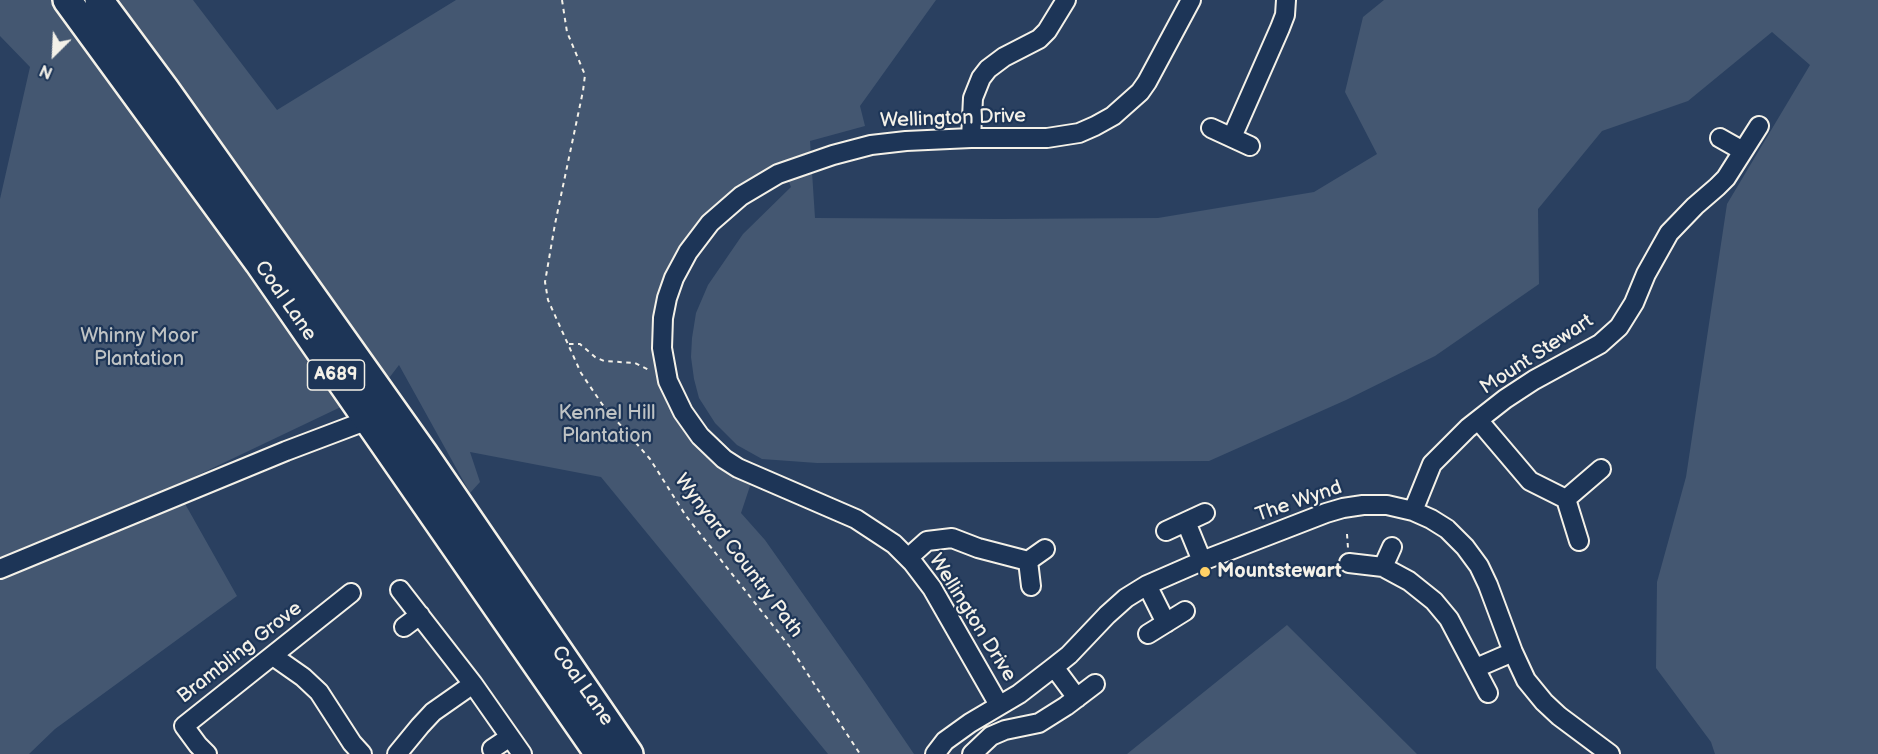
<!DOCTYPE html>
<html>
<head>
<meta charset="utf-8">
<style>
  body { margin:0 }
  #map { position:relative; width:1878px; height:754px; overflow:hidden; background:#2a4060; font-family:"Balsamiq Sans",sans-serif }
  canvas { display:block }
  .north { position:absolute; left:24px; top:24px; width:60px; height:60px; -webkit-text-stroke:4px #1d3557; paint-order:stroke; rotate:204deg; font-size:16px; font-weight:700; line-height:24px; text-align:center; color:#f4f1e8 }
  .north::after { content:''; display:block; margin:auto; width:21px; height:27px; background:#f4f1e8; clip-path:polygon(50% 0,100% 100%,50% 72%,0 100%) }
</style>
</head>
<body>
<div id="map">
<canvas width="1878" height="754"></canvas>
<div class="north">N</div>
</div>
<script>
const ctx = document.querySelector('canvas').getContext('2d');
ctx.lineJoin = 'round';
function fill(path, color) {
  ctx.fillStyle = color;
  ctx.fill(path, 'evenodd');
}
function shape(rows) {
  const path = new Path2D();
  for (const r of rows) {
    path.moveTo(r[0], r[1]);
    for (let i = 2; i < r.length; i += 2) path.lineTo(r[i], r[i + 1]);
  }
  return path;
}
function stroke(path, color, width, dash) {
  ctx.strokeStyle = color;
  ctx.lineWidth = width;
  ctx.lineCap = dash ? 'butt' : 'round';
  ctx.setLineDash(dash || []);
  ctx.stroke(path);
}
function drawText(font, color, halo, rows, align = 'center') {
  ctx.font = font + ' "Balsamiq Sans",sans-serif';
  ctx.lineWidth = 4.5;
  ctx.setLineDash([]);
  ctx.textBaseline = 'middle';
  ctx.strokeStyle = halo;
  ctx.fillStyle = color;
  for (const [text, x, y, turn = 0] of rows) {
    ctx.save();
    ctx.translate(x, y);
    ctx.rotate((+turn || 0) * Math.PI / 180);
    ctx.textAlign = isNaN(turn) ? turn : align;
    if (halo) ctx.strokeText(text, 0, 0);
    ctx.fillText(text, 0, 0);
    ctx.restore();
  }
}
const green = shape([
  [0,0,60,0,345,405,175,486,237,596,55,729,29,754,0,754,0,199,30,67,0,36],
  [114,0,193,0,277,110,456,0,936,0,860,106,865,126,810,141,815,218,1000,219,1158,218,1314,192,1377,154,1345,92,1363,17,1384,0,1878,0,1878,754,1715,754,1711,742,1656,668,1657,582,1686,477,1727,204,1810,65,1772,32,1688,101,1602,131,1538,209,1539,284,1435,356,1346,400,1209,461,817,463,762,459,737,445,715,423,699,398,694,379,691,357,692,338,696,313,708,285,743,234,791,187,782,165,732,192,697,224,671,261,655,307,653,344,667,405,688,435,712,460,735,476,751,483,741,513,765,540,865,682,914,754,828,754,601,477,470,452,480,482,470,493,399,365,386,382],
  [1287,625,1417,754,1127,754]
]);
const path = shape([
  [562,0,567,32,585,75,583,91,555,224,545,282,548,300,581,373,602,404,650,459,686,516,790,647,860,754],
  [569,344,580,344,595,357,604,361,635,363,651,371],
  [1347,534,1348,548]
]);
const minor = shape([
  [1211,128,1250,146],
  [1232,137,1280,28,1285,15,1286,0],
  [971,138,973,98,981,78,988,69,1004,57,1039,39,1047,31,1066,0],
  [1720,138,1743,151],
  [1479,421,1530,481,1566,499,1579,541],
  [1566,499,1601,469],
  [1413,511,1432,464,1468,428,1505,399,1534,380,1600,344,1619,327,1634,303,1646,274,1669,233,1695,206,1717,187,1726,178,1759,126],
  [1186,522,1202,561],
  [1166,531,1205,513],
  [908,558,927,541,952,538,978,548,1028,561],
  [1349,563,1383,567,1409,581,1434,601,1449,619,1488,693],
  [1383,567,1392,547],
  [0,569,286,451,368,420],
  [1147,585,1166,623],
  [1031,586,1028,561,1045,549],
  [400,590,473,684,522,754],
  [404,627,420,615],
  [1148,634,1185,611],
  [273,656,303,677,319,692,352,743,362,754],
  [1054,667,1077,698],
  [1476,668,1513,652],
  [999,705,932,588,913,563,894,544,856,519,738,468,724,459,700,436,683,412,668,381,662,348,663,318,667,298,674,278,688,252,710,223,741,196,778,174,833,155,871,145,906,141,971,138,1047,138,1079,133,1095,126,1113,116,1140,92,1147,82,1191,0],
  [492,749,510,737],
  [207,754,198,745,184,726,351,593],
  [397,754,420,726,433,712,473,684],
  [935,754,945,741,970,723,1019,694,1054,667,1069,655,1107,615,1126,598,1147,585,1202,561,1326,513,1343,508,1363,505,1387,505,1413,511,1431,519,1447,529,1465,547,1479,566,1488,585,1513,652,1526,680,1544,702,1559,716,1610,754],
  [972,754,991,736,1005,730,1039,723,1066,706,1095,684]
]);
const highway = shape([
  [67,0,259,263,599,754],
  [99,0,165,89,424,454,629,754]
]);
const markers = [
  [1205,572,6,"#ffd166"]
];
const shields = [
  [336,375,57]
];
const shieldNames = [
  ["A689",336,375]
];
const streetNames = [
  ["Wellington Drive",953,119,-2],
  ["Coal Lane",285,301,55],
  ["Mount Stewart",1537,355,-33],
  ["The Wynd",1299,502,-19],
  ["Wynyard Country Path",738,556,53],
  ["Wellington Drive",972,618,58],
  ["Brambling Grove",240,653,-38],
  ["Coal Lane",582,686,55]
];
const parkNames = [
  ["Whinny Moor",139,337],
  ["Plantation",139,360],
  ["Kennel Hill",607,414],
  ["Plantation",607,437]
];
const poiNames = [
  ["Mountstewart",1217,572]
];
fill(green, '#445771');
stroke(minor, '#f4f1e8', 22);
stroke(highway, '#f4f1e8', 32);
stroke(path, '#f4f1e8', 2, [4.5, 4.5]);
stroke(minor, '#1d3557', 18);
stroke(highway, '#1d3557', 27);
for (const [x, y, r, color] of markers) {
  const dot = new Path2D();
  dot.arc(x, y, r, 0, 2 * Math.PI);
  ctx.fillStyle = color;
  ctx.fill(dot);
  stroke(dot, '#1d3557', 2);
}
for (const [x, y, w] of shields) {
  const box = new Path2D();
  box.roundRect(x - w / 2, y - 15, w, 30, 4.5);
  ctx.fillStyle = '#1d3557';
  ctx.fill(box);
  stroke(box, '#f4f1e8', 1.5);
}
drawText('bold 18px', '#f4f1e8', null, shieldNames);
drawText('20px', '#f4f1e8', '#1d3557', streetNames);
drawText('20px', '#bfc3c4', '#1d3557', parkNames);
drawText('bold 20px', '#f4f1e8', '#1d3557', poiNames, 'left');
</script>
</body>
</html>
